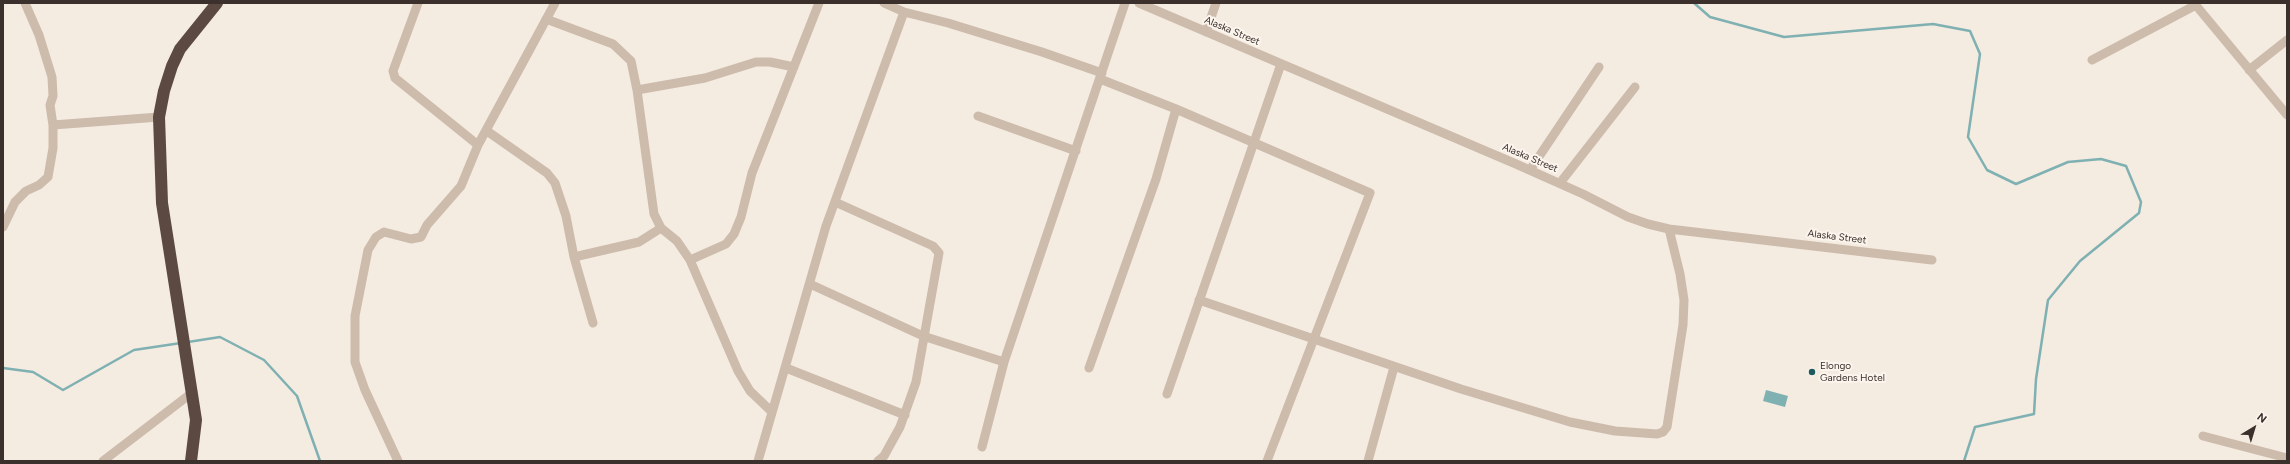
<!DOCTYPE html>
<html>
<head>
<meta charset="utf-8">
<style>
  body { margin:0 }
  #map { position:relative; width:2290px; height:464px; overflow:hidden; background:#f4ebe1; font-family:Figtree,sans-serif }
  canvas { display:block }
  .frame { position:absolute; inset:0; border:4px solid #3b302b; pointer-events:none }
  .north { position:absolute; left:2234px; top:408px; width:40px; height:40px; -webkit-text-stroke:3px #fbf5ee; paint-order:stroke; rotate:38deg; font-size:11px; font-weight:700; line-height:16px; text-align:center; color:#3b302b }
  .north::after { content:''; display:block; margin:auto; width:14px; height:18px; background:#3b302b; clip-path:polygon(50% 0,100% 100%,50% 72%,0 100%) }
</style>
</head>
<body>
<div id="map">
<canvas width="2290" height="464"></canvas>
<div class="frame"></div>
<div class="north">N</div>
</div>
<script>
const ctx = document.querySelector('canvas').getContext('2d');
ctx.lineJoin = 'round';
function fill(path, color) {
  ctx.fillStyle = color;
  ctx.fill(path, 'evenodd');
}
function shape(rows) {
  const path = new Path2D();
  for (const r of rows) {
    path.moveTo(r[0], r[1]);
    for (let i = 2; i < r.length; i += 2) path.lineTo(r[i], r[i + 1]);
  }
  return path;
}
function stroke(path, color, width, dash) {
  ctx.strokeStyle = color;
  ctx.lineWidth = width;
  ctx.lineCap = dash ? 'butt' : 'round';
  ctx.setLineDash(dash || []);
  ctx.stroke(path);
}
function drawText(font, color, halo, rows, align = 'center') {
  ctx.font = font + ' Figtree,sans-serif';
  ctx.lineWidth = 4;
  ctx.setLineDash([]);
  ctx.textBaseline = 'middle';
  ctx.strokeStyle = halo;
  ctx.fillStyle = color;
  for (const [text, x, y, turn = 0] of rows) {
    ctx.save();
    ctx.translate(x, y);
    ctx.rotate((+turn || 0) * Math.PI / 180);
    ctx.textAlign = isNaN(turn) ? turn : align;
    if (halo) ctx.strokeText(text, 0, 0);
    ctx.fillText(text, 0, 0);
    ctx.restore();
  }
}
const water = shape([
  [1766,390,1788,396,1785,407,1763,401]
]);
const stream = shape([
  [1694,3,1710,17,1784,37,1933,24,1970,31,1980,54,1968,137,1987,170,2016,184,2068,162,2101,159,2126,166,2141,202,2139,213,2080,261,2048,300,2036,379,2034,414,1975,427,1964,461],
  [188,342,220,337,264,360,297,396,320,461],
  [3,368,33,372,63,390,134,350,181,343]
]);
const street = shape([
  [25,3,39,35,52,77,53,96,50,105,53,125],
  [418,3,393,71,395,78,478,145],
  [884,3,904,12],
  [1139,3,1516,164,1583,194,1628,217,1648,224,1669,229,1932,260],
  [2194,3,2287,115],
  [546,19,613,44,631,61,637,90,654,214,661,228,677,241,690,260,738,371,750,391,772,412],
  [1206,32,1216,3],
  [2092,60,2196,5],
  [2249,70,2287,40],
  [1100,79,1176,109,1370,193,1267,461],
  [637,90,705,78,756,62,770,62,794,67],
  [978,116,1076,151],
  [487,131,547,173,555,183,566,216,574,257,593,323],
  [1530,170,1599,67],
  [1560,183,1635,87],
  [835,202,933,246,939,253,916,382,900,427,884,456,878,461],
  [3,227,15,202,26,191,39,185,48,177,53,148,53,125,159,117],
  [574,257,639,242,661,228],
  [690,260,726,244,734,234,741,217,752,173,819,3],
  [810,284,923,336,1004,362],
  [1199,300,1461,389,1570,422,1615,431,1657,434,1663,432,1667,427,1683,325,1684,300,1680,274,1669,229],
  [786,368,905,415],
  [1089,368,1156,179,1176,109],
  [1167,394,1281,64],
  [2203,436,2287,458],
  [982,447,1004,362,1125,3],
  [103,461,193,392],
  [398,461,365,390,355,362,355,316,368,250,376,237,384,232,411,239,421,237,427,225,461,186,478,145,555,3],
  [758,461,826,226,904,12,948,23,1042,52,1102,73],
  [1368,461,1394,367]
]);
const highway = shape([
  [191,461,196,420,162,203,159,117,164,91,172,66,180,49,217,3]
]);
const markers = [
  [1812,372,4,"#1f5a5e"]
];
const streetNames = [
  ["Alaska Street",1232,31,23],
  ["Alaska Street",1530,158,23],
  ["Alaska Street",1837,237,7]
];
const poiNames = [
  ["Elongo",1820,366],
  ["Gardens Hotel",1820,378]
];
fill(water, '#7fb0b2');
stroke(stream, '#7fb0b2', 2.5);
stroke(street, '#cdbbac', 9);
stroke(highway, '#5c4a42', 12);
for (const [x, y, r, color] of markers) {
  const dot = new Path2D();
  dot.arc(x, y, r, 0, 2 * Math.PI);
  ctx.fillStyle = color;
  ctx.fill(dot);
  stroke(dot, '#fbf5ee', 1.5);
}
drawText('10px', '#3b302b', '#fbf5ee', streetNames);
drawText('10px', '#3b302b', '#fbf5ee', poiNames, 'left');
</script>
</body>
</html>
